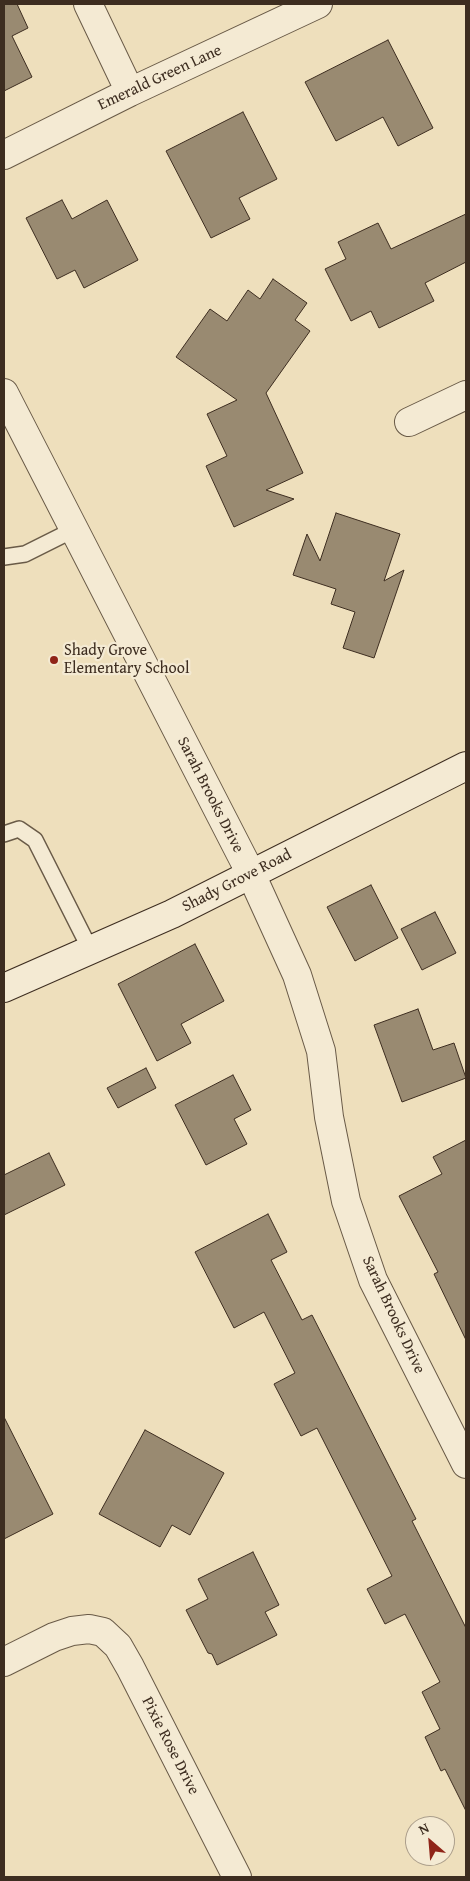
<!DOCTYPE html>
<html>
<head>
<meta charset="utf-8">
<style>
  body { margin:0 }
  #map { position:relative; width:470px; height:1881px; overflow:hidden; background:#eedfbc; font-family:"Gentium Book Plus",serif }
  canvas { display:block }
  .frame { position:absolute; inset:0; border:5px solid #3d2d20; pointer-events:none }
  .north { position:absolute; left:405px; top:1816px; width:50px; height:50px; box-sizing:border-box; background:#f4ead3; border:1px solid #ab9e8b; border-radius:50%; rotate:333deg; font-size:14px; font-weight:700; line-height:20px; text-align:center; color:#3d2d20 }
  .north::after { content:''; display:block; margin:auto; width:18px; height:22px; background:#8f2418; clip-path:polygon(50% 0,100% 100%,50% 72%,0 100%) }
</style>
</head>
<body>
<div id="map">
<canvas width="470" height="1881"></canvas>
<div class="frame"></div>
<div class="north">N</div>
</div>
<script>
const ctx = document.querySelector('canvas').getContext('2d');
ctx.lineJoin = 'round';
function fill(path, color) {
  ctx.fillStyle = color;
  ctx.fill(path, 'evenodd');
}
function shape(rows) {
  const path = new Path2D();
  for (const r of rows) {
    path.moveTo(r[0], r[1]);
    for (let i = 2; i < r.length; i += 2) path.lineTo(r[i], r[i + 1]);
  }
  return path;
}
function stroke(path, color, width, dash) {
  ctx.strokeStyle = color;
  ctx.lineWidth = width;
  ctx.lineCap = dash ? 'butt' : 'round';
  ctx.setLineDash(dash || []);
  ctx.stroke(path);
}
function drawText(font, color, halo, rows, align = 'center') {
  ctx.font = font + ' "Gentium Book Plus",serif';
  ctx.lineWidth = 4.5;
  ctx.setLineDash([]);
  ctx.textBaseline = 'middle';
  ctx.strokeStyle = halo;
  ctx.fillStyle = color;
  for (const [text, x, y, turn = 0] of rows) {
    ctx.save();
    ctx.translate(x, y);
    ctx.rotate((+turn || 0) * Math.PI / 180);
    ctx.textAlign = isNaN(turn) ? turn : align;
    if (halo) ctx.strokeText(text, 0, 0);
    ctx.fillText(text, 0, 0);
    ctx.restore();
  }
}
const building = shape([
  [4,4,17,4,28,28,12,36,32,77,4,91,4,4],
  [388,40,433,128,398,146,383,117,336,141,305,82,388,40],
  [243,112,277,179,239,198,250,219,211,238,166,151,243,112],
  [62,200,72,219,107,200,138,260,84,288,75,270,57,279,26,218,62,200],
  [466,214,466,262,425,283,434,301,379,328,371,311,351,321,325,269,346,259,338,242,378,223,391,249,466,214],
  [273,279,307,303,295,320,310,331,266,393,303,473,266,490,294,499,234,527,206,466,227,456,207,414,237,400,176,357,210,309,227,321,248,290,260,299,273,279],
  [336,513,400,534,384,581,404,570,374,658,343,648,355,612,331,604,336,589,293,575,307,534,320,561,336,513],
  [371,885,398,938,355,961,327,907,371,885],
  [435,912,456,953,422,970,401,929,435,912],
  [195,944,224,1001,181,1024,191,1043,157,1061,118,984,195,944],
  [418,1009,433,1050,454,1043,466,1078,402,1102,374,1025,418,1009],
  [146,1068,156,1088,118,1108,107,1088,146,1068],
  [233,1075,251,1110,234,1119,247,1144,206,1165,175,1105,233,1075],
  [466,1140,466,1340,434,1274,438,1272,399,1196,442,1174,433,1157,466,1140],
  [49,1153,65,1185,4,1215,4,1175,49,1153],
  [268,1214,287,1252,271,1260,302,1320,312,1315,416,1519,412,1521,466,1628,466,1811,445,1769,441,1771,425,1737,440,1729,422,1692,440,1682,405,1614,385,1624,367,1589,392,1576,317,1428,301,1436,274,1384,295,1373,264,1312,234,1328,195,1252,268,1214],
  [4,1417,53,1514,4,1539,4,1417],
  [145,1430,224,1473,190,1535,172,1525,160,1547,99,1514,145,1430],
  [253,1552,279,1605,265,1612,277,1635,217,1665,212,1654,208,1653,186,1610,208,1599,198,1579,253,1552]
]);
const lane = shape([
  [4,557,25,554,73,530],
  [4,834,19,829,35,840,91,951]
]);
const street = shape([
  [88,4,130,92],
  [4,155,130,92,318,4],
  [4,393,251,874,297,975,321,1051,329,1117,346,1201,373,1280,466,1464],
  [409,422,466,395],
  [4,1662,54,1637,72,1631,89,1629,103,1632,118,1646,130,1667,237,1877]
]);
const secondary = shape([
  [4,988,172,914,466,766]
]);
const markers = [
  [54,660,5,"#8f2418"]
];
const streetNames = [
  ["Emerald Green Lane",160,78,-25],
  ["Sarah Brooks Drive",210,795,63],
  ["Shady Grove Road",237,881,-27],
  ["Sarah Brooks Drive",393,1315,65],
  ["Pixie Rose Drive",170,1746,63]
];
const poiNames = [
  ["Shady Grove",64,651],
  ["Elementary School",64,669]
];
fill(building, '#998a71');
stroke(building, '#3d2d20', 1);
stroke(lane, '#695a47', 18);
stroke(street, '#695a47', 30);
stroke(secondary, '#3d2d20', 30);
stroke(lane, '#f4ead3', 15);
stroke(street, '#f4ead3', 28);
stroke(secondary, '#f4ead3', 28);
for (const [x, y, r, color] of markers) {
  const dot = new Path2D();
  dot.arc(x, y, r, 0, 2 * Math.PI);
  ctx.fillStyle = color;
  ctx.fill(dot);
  stroke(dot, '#f4ead3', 2);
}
drawText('16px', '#3d2d20', '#f4ead3', streetNames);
drawText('16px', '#3d2d20', '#f4ead3', poiNames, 'left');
</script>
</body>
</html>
